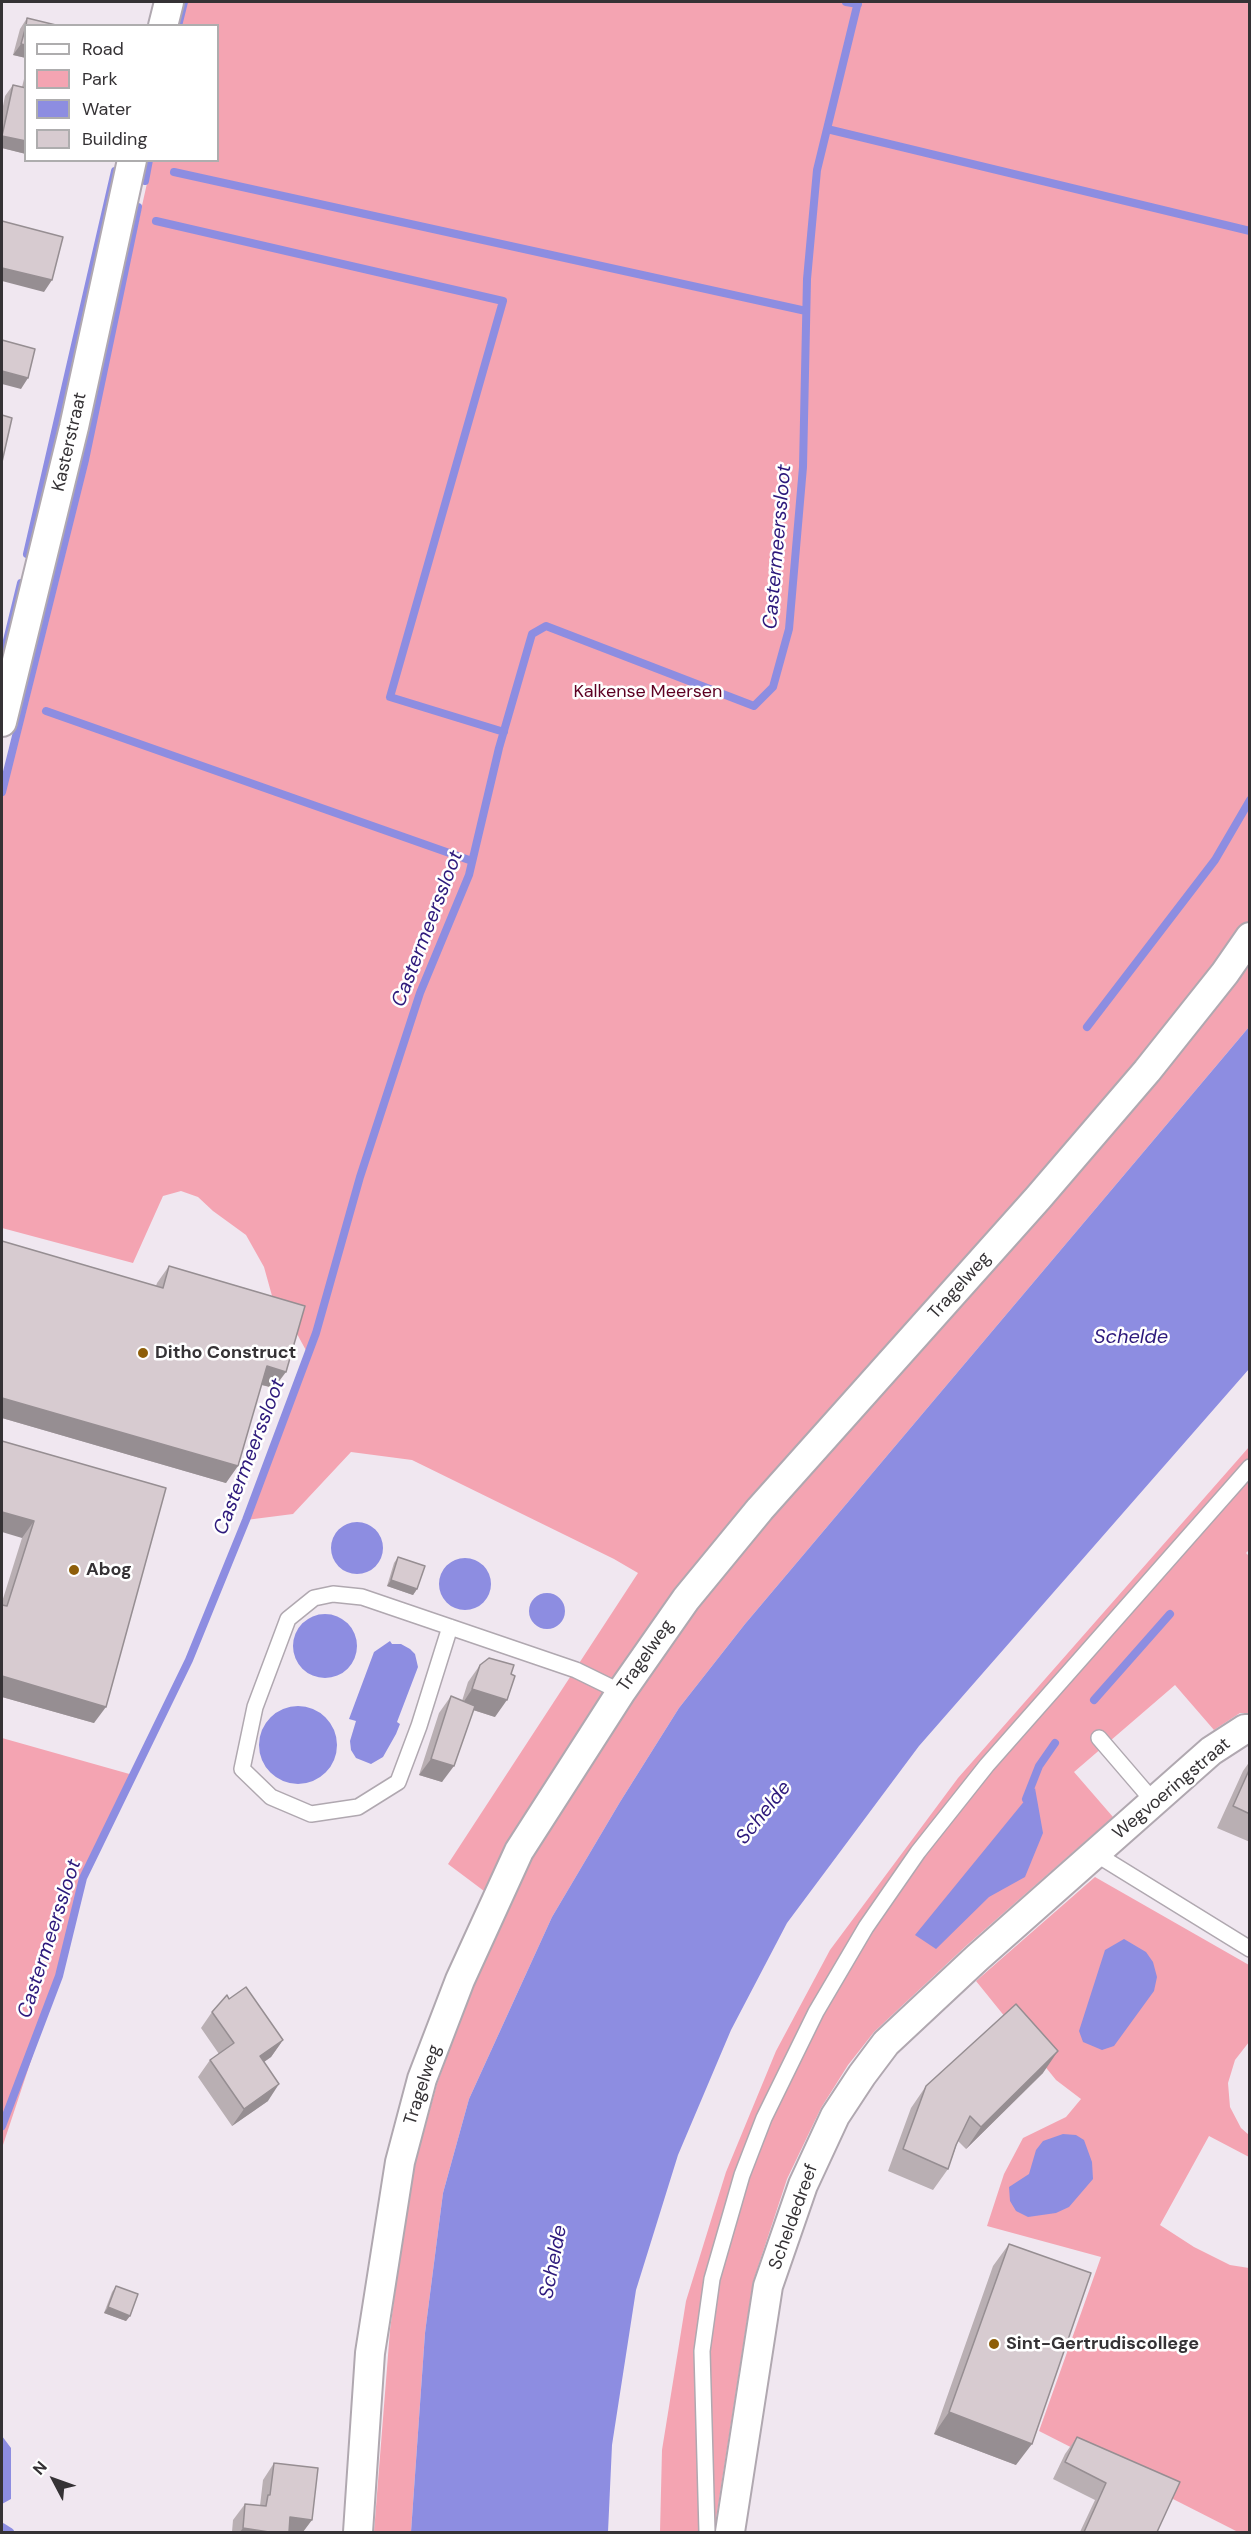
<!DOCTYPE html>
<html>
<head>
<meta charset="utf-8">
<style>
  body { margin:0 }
  #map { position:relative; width:1251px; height:2534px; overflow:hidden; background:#f0e7f0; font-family:"DM Sans",sans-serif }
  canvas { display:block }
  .frame { position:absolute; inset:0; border:3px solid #353235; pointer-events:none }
  .legend { position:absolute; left:24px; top:24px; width:195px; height:138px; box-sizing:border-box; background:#fff; border:2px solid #aeadae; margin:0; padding:8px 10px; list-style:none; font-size:18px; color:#353235 }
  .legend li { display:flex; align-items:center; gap:12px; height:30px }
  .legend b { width:30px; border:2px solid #aeadae }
  .north { position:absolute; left:24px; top:2450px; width:60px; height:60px; -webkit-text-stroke:4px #fff; paint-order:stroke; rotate:311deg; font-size:16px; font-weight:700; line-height:24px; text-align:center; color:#353235 }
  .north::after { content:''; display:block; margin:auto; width:21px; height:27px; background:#353235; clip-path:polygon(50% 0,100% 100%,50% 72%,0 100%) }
</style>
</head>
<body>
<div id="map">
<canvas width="1251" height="2534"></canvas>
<div class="frame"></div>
<ul class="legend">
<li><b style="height:8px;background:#fff"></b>Road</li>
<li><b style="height:16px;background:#f4a4b2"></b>Park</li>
<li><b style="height:16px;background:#8d8de1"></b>Water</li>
<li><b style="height:16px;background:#d7cbd0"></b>Building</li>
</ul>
<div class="north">N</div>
</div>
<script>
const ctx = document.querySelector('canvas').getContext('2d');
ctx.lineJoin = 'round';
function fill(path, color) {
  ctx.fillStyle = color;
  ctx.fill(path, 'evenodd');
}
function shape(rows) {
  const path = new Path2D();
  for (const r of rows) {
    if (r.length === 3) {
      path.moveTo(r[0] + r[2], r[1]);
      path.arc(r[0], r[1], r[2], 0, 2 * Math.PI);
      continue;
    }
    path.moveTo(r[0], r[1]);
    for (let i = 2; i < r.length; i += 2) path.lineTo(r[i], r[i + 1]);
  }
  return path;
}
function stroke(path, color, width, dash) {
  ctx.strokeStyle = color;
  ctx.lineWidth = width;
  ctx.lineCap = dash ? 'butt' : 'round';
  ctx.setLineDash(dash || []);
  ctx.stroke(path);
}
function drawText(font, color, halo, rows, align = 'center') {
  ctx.font = font + ' "DM Sans",sans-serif';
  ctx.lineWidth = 5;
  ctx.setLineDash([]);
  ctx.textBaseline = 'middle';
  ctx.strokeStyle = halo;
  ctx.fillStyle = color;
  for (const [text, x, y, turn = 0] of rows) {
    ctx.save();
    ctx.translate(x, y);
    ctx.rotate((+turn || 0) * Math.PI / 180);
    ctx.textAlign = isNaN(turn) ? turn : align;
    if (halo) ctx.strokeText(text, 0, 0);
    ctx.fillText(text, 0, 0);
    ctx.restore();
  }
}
const green = shape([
  [184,2,1249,2,1249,1027,745,1624,679,1708,620,1802,552,1917,469,2099,443,2193,425,2333,411,2532,374,2532,390,2330,409,2186,437,2084,472,1988,508,1909,448,1864,638,1573,614,1559,412,1460,351,1452,293,1514,246,1520,308,1354,291,1323,274,1303,264,1267,246,1235,213,1211,198,1197,181,1191,163,1196,133,1263,2,1228,2,792,85,460,152,161,218,160,218,26,178,25],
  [1249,1447,1250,1549,1246,1553,1250,1557,1249,1713,1240,1713,1214,1730,1175,1685,1074,1772,1113,1817,966,1946,874,2032,848,2065,821,2108,787,2179,753,2282,714,2532,660,2532,662,2450,686,2301,726,2172,776,2051,830,1950,958,1778],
  [2,1738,133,1775,83,1878,59,1976,2,2148],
  [1095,1877,1249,1965,1249,2042,1235,2060,1228,2083,1230,2107,1241,2128,1249,2135,1249,2157,1209,2136,1160,2225,1194,2247,1230,2265,1249,2268,1249,2532,1238,2532,1039,2431,1101,2257,987,2226,1004,2174,1023,2138,1066,2117,1081,2099,1056,2080,976,1981]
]);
const water = shape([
  [1249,1027,1249,1369,919,1746,787,1923,731,2030,678,2155,636,2290,612,2445,608,2532,411,2532,425,2333,443,2193,469,2099,552,1917,620,1802,679,1708,745,1624],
  [357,1548,26],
  [465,1584,26],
  [547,1611,18],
  [325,1646,32],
  [390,1641,392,1644,401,1644,410,1649,415,1654,418,1667,397,1722,400,1724,396,1734,383,1757,371,1764,356,1758,351,1750,350,1741,356,1721,349,1719,374,1652],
  [298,1745,39],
  [1035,1788,1043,1833,1025,1877,989,1897,936,1949,915,1935],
  [1124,1939,1146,1952,1153,1962,1157,1977,1154,1991,1114,2046,1102,2050,1083,2042,1079,2031,1105,1950],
  [1063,2134,1076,2135,1084,2140,1092,2162,1093,2179,1069,2207,1056,2213,1028,2217,1016,2211,1010,2201,1009,2187,1029,2174,1036,2150,1043,2141],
  [2,2436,11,2448,11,2499,2,2504]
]);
const stream = shape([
  [846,2,858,4],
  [178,26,184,2],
  [827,129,1250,231],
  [174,172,806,311],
  [145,181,149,160],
  [156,221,503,301,390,697,504,732],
  [27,554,115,171],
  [2,661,21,583],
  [46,711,472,861],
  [2,792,85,460,138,207],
  [1087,1027,1215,860,1250,800],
  [1094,1700,1170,1614],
  [1026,1799,1039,1766,1055,1743],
  [2,2126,59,1976,83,1878,189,1660,246,1520,316,1333,360,1177,420,993,469,875,499,748,532,634,546,626,754,706,773,687,789,629,803,467,807,279,817,170,858,2],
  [2,2527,10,2532]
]);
const service = shape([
  [450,1627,419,1726,398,1782,358,1807,311,1814,271,1797,242,1769,255,1707,288,1619,314,1598,333,1594,362,1597,450,1627,576,1670,621,1692],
  [1099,1738,1154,1802],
  [1096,1854,1250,1949],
  [707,2532,702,2351,712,2279,742,2175,764,2118,816,2012,866,1927,918,1852,987,1765,1250,1467]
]);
const minor = shape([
  [163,26,169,2],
  [2,722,74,427,132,160],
  [358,2532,370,2353,400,2162,422,2079,460,1980,519,1851,621,1692,686,1599,760,1509,1038,1198,1147,1071,1225,973,1250,937],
  [730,2532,768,2286,803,2185,835,2116,862,2075,886,2043,977,1958,1211,1751,1245,1729,1250,1729]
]);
const wall = shape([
  [27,18,26,26,26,58,13,55,20,29],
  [26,71,26,154,2,148,2,111,5,96,13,85,22,87],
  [2,1241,156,1286,157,1283,169,1266,274,1388,261,1385,226,1483,2,1418],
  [2,1441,166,1488,94,1723,2,1697,2,1602,22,1538],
  [398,1557,417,1589,413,1595,387,1586,394,1563],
  [480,1665,495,1717,473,1710,442,1782,419,1775,439,1713,451,1696,462,1701,468,1682],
  [1250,1761,1250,1842,1217,1828,1243,1771],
  [229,1999,283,2040,271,2057,264,2062,268,2101,232,2126,198,2077,210,2060,219,2054,201,2028,212,2012],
  [1043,2073,966,2149,958,2141,948,2169,933,2190,888,2171,911,2108,926,2086],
  [1009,2244,1016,2465,934,2434,993,2266],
  [116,2286,130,2316,126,2321,104,2313,112,2292],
  [1077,2437,1157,2532,1080,2532,1095,2500,1053,2479,1065,2454],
  [274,2463,303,2532,232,2532,233,2520,245,2504,260,2506,263,2480]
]);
const shadedWall = shape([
  [21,44,26,45,26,58,13,55],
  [2,136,26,141,26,154,2,148],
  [2,268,52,280,44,292,2,281],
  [2,371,28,378,21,389,2,384],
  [267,1366,286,1372,274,1388,255,1383],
  [2,1398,238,1466,226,1483,2,1418],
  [2,1512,34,1521,22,1538,2,1532],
  [391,1580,417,1589,413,1595,387,1586],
  [2,1676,106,1707,94,1723,2,1697],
  [472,1689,507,1700,495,1717,461,1706],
  [431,1759,454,1766,442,1782,419,1775],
  [283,2040,271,2057,248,2073,260,2056],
  [1058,2051,1043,2073,966,2149,981,2127],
  [279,2084,268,2101,232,2126,244,2109],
  [108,2307,130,2316,126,2321,104,2313],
  [949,2412,1032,2444,1016,2465,934,2434],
  [290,2517,312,2520,303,2532,280,2532],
  [243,2528,269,2532,240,2532]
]);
const building = shape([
  [27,18,60,26,26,26,27,18],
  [26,26,26,45,21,44,26,26],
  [13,85,26,88,26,141,2,136,13,85],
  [2,221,63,237,52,280,2,268,2,221],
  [2,340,35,349,28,378,2,371,2,340],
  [2,415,12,418,2,462,2,415],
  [2,1241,163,1288,169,1266,305,1306,286,1372,267,1366,238,1466,2,1398,2,1241],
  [2,1441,166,1488,106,1707,2,1676,2,1605,7,1606,34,1521,2,1512,2,1441],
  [398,1557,425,1566,417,1589,391,1580,398,1557],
  [489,1658,514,1665,511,1674,515,1676,507,1700,472,1689,480,1665,489,1658],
  [451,1696,475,1706,454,1766,431,1759,451,1696],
  [1250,1768,1250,1814,1233,1806,1250,1768],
  [246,1987,283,2040,260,2056,279,2084,244,2109,210,2060,234,2043,212,2012,227,1995,229,1999,246,1987],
  [1016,2004,1058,2051,981,2127,970,2116,956,2145,948,2169,903,2149,926,2086,1016,2004],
  [1009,2244,1091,2273,1032,2444,949,2412,1009,2244],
  [116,2286,138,2294,130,2316,108,2307,116,2286],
  [1077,2437,1180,2482,1157,2532,1084,2532,1106,2483,1065,2462,1077,2437],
  [274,2463,318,2468,312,2520,290,2517,289,2532,269,2532,243,2528,245,2504,266,2506,268,2495,270,2495,274,2463]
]);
const markers = [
  [143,1353,6,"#8e5e09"],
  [74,1570,6,"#8e5e09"],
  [994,2344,6,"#8e5e09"]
];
const streetNames = [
  ["Kasterstraat",70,442,-77],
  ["Tragelweg",960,1286,-48],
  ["Tragelweg",646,1656,-55],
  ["Wegvoeringstraat",1172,1789,-40],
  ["Tragelweg",423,2085,-72],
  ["Scheldedreef",794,2217,-70]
];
const parkNames = [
  ["Kalkense Meersen",648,692]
];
const poiNames = [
  ["Ditho Construct",155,1353],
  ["Abog",86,1570],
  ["Sint-Gertrudiscollege",1006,2344]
];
const waterNames = [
  ["Castermeerssloot",778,547,-85],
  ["Castermeerssloot",428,929,-69],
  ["Schelde",1131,1338],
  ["Castermeerssloot",250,1457,-69],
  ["Schelde",764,1813,-51],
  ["Castermeerssloot",50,1939,-72],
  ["Schelde",554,2262,-79]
];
fill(green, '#f4a4b2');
fill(water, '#8d8de1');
stroke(stream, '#8d8de1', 8);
stroke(service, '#b0a8b0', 18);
stroke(minor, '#b0a8b0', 32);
stroke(service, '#fff', 15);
stroke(minor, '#fff', 28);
fill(wall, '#b9afb3');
fill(shadedWall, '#968e92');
fill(building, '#d7cbd0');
stroke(building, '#968e92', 1.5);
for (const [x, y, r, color] of markers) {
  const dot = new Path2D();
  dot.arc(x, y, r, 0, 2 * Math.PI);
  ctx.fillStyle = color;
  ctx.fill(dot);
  stroke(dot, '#fff', 2);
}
drawText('18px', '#353235', '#fff', streetNames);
drawText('18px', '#5d0022', '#fff', parkNames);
drawText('bold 18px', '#353235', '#fff', poiNames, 'left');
drawText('italic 20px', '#2d197c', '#fff', waterNames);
</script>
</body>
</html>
